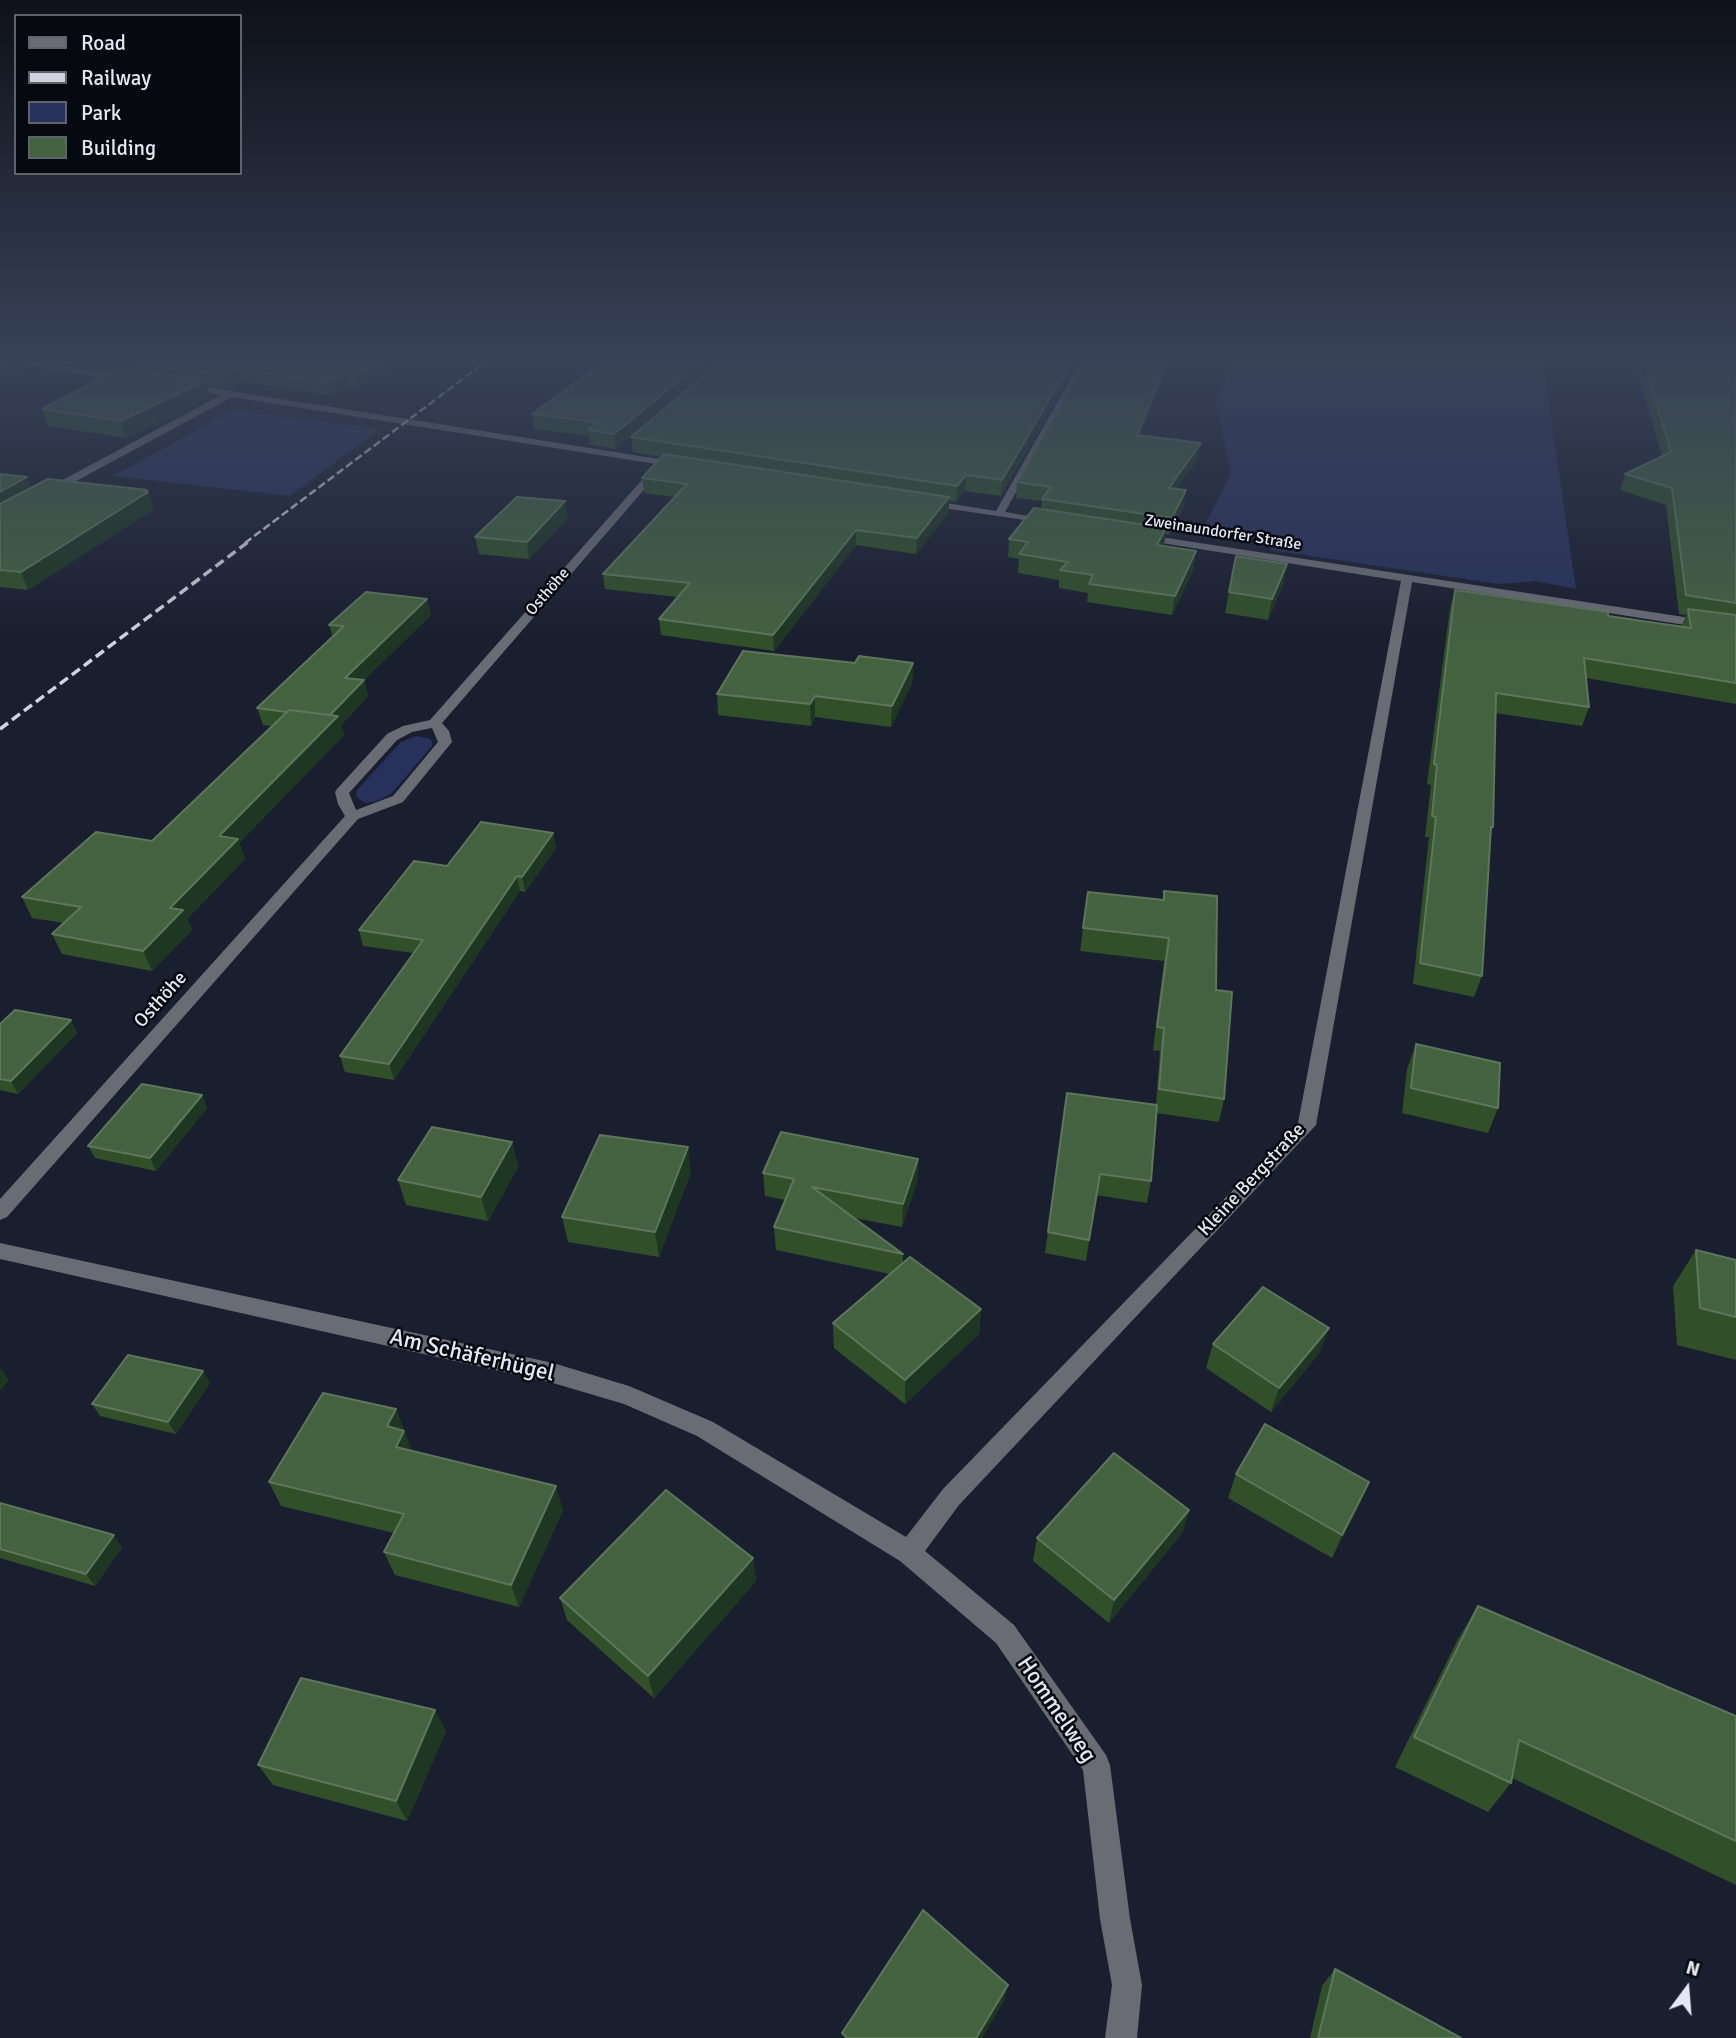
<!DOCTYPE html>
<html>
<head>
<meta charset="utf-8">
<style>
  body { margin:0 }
  #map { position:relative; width:1736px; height:2038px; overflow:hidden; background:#1a1f2f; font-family:Signika,sans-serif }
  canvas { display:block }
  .legend { position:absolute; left:14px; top:14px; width:228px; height:161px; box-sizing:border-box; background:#070910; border:2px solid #60626b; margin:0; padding:9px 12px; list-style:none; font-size:21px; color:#e5e8f4 }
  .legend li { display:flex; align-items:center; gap:14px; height:35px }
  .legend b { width:35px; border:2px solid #60626b }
  .north { position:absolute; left:1652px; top:1954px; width:70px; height:70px; -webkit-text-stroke:5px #070910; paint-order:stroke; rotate:16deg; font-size:19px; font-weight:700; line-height:28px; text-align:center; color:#e5e8f4 }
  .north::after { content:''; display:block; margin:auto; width:24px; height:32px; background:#e5e8f4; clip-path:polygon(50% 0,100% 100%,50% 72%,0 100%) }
</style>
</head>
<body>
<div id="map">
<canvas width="1736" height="2038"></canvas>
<ul class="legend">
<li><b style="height:9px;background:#6a6c75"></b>Road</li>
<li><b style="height:9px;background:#d0d3df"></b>Railway</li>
<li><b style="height:19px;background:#28315b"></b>Park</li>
<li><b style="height:19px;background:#446140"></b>Building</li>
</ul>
<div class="north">N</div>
</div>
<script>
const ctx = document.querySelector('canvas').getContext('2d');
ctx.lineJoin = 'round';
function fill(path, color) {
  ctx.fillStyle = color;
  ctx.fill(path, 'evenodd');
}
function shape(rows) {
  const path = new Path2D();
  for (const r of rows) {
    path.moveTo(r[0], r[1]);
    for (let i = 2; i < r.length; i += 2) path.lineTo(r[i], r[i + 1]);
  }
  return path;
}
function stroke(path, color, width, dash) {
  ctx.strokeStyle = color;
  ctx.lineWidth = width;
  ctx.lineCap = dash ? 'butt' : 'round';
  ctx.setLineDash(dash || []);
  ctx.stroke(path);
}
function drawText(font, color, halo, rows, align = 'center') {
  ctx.font = font + ' Signika,sans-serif';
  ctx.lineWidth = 5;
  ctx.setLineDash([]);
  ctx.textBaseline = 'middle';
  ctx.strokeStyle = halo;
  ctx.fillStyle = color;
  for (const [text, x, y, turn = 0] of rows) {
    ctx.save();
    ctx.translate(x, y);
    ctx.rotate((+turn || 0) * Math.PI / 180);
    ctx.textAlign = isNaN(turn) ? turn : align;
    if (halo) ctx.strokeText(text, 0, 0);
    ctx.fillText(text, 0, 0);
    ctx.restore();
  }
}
const green = shape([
  [1237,357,1542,357,1576,589,1536,581,1499,584,1270,550,1271,541,1212,531,1209,538,1199,537,1231,472,1216,400],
  [232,411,380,429,290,496,113,476],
  [416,736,428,738,432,741,432,746,392,793,377,801,365,803,359,799,356,796,357,790,401,742]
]);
const minor = shape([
  [0,357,132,376,136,379,132,382,0,362,0,357],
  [1083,357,1091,357,1005,512,1052,520,1052,524,923,505,923,501,927,500,996,511,1083,357],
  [187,384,678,462,683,465,678,468,662,465,662,469,442,723,449,731,452,742,403,802,358,819,7,1217,0,1220,0,1199,345,816,338,804,335,792,337,789,387,734,403,726,430,720,656,464,232,397,52,494,44,494,44,490,221,395,184,389,184,385,187,384],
  [432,728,438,742,393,796,356,810,349,793,397,740,412,732,432,728],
  [1141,534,1736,625,1736,633,1412,582,1316,1125,959,1505,925,1551,1014,1625,1106,1755,1110,1765,1130,1919,1142,1985,1137,2038,1105,2038,1112,1985,1100,1919,1083,1770,996,1643,900,1561,697,1436,624,1404,553,1383,0,1259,0,1243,553,1363,629,1386,713,1422,906,1537,943,1489,1298,1123,1401,581,1137,539,1136,537,1141,534]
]);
const railFar1 = shape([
  [245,543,492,357]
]);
const rail = shape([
  [0,729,248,542]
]);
const wall = shape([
  [0,357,56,357,45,361,23,358,27,369],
  [417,357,359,388,347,387,329,395,241,382,226,389,206,386,210,397,126,438,48,426,42,409,139,371,137,363],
  [610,357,616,449,590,445,589,436,534,429,532,414],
  [1080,357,1001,496,965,491,956,502,949,501,949,512,916,554,856,545,774,651,661,635,659,619,678,597,605,589,603,574,675,497,644,493,642,478,661,457,633,452,631,437],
  [1088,357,1216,357,1166,371,1141,435,1198,458,1177,489,1184,506,1169,535,1165,534,1163,546,1196,551,1193,570,1172,615,1087,602,1088,593,1059,588,1059,580,1018,573,1019,559,1008,557,1009,539,1041,509,1042,501,1016,498,1017,482],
  [1633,357,1736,357,1736,704,1586,678,1589,707,1582,726,1495,713,1493,827,1490,834,1482,976,1474,997,1413,984,1429,837,1425,837,1431,785,1427,784,1450,608,1455,590,1681,627,1686,615,1679,614,1666,505,1620,490,1625,474,1662,456],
  [0,474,31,488,147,490,154,509,28,590,0,587],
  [568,518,529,559,479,554,475,537],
  [1236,556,1283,585,1268,620,1225,613],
  [431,615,364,680,368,696,341,725,344,735,239,843,245,859,187,919,192,930,152,971,62,954,52,934,64,923,32,918,22,897,152,841,272,726,263,725,257,708,333,637,329,625],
  [855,663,913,663,912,683,891,727,815,717,811,726,718,715,717,694],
  [553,833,556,848,525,892,520,891,394,1080,345,1072,340,1056,413,953,363,946,359,930,447,866],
  [1164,891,1216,990,1224,1099,1219,1122,1156,1113,1151,1181,1147,1203,1096,1195,1086,1261,1045,1253,1067,1093,1156,1105,1160,1051,1153,1050,1164,961,1080,951,1088,892,1163,900],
  [71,1020,77,1033,18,1094,0,1090,0,1024],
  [1416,1044,1498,1108,1488,1133,1402,1113,1407,1069],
  [202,1095,207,1108,156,1171,95,1158,88,1146],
  [512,1142,518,1167,488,1221,406,1205,398,1180],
  [918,1159,917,1182,902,1227,854,1218,903,1254,903,1263,981,1309,979,1334,905,1404,834,1348,833,1323,890,1274,776,1250,774,1227,785,1200,765,1196,763,1173],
  [691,1172,659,1257,568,1242,562,1217],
  [1696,1250,1736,1260,1736,1360,1677,1345,1673,1286],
  [1213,1344,1320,1352,1271,1412,1206,1368],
  [210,1383,176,1434,100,1416,92,1404],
  [396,1409,412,1451,563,1510,519,1607,395,1575,384,1552,394,1533,281,1506,269,1482],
  [1236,1474,1369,1482,1332,1558,1228,1498],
  [0,1503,122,1547,95,1586,0,1558],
  [1189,1510,1182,1533,1109,1623,1033,1561,1037,1538],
  [753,1558,756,1581,654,1698,567,1620,560,1598],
  [1478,1606,1736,1716,1736,1885,1512,1778,1511,1783,1488,1812,1395,1767,1458,1639],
  [446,1731,407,1821,273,1785,258,1765],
  [1335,1969,1461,2038,1310,2038,1322,1986]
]);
const shadedWall = shape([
  [22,357,27,369,0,380,0,365],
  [43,357,56,357,45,361],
  [391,357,417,357,359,388,356,375],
  [708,357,725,357,616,449,614,434],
  [1074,357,1080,357,1001,496,1002,480],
  [1168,357,1216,357,1166,371,1135,450,1137,435],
  [237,369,241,382,226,389,222,376],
  [344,374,347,387,329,395,326,382],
  [205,381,210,397,126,438,120,421],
  [1201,443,1198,458,1167,504,1169,488],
  [966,475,965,491,956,502,957,486],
  [27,477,33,494,0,513,0,492],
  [147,490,154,509,28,590,21,572],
  [1186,490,1184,506,1169,535,1172,518],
  [949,497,949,512,916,554,917,538],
  [565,501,568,518,529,559,527,542],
  [1166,528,1164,546,1154,563,1157,545],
  [856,530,856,545,774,651,773,635],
  [1196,551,1193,570,1172,615,1175,596],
  [1287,564,1283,585,1268,620,1272,599],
  [427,599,431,615,364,680,368,696,341,725,344,735,239,843,245,859,187,919,192,930,152,971,143,951,170,908,219,836,328,717,345,678],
  [913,663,912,683,891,727,892,706],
  [815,696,815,717,811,726,810,704],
  [553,833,556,848,525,892,522,877],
  [517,876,520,891,394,1080,389,1064],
  [71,1020,77,1033,18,1094,11,1081],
  [202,1095,207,1108,156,1171,150,1158],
  [512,1142,518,1167,488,1221,481,1197],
  [688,1147,691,1172,659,1257,655,1232],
  [918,1159,917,1182,902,1227,903,1204],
  [981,1309,979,1334,905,1404,905,1380],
  [1329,1328,1320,1352,1271,1412,1279,1388],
  [0,1367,9,1380,0,1391],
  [203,1371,210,1383,176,1434,168,1422],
  [396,1409,414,1455,405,1470,387,1426],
  [1369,1482,1359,1506,1332,1558,1342,1535],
  [556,1486,563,1510,519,1607,511,1585],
  [1189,1510,1182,1533,1109,1623,1114,1600],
  [114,1535,122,1547,95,1586,86,1574],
  [753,1558,756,1581,654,1698,648,1676],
  [435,1710,446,1731,407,1821,396,1801],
  [1008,1985,1004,2001,982,2038,976,2038]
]);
const building = shape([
  [0,357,21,357,0,365,0,357],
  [150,357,391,357,356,375,344,374,326,382,237,369,222,376,137,363,150,357],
  [610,357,708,357,614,434,588,430,597,422,532,414,610,357],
  [726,357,1074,357,1002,480,966,475,957,486,631,437,726,357],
  [1088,357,1169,357,1137,435,1201,443,1169,488,1186,490,1172,518,1042,499,1051,487,1017,482,1088,357],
  [1642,357,1736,357,1736,603,1686,595,1672,488,1625,474,1671,452,1642,357],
  [120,368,205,381,120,421,42,409,120,368],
  [664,454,949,497,917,538,856,530,773,635,659,619,690,583,603,574,687,484,642,478,664,454],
  [0,474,27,477,0,492,0,474],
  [48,479,147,490,144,491,148,492,21,572,0,570,0,504,48,479],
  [517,497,565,501,527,542,475,537,517,497],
  [1034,508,1166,528,1157,545,1196,551,1175,596,1089,584,1093,575,1060,570,1068,562,1019,554,1028,542,1009,539,1034,508],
  [1236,556,1287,564,1272,599,1229,592,1236,556],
  [1455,590,1608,612,1608,616,1691,628,1688,609,1736,615,1736,683,1584,658,1589,707,1496,693,1493,827,1491,827,1482,976,1420,963,1436,817,1432,816,1437,765,1434,764,1455,590],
  [366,592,427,599,345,678,364,680,330,715,289,710,287,712,257,708,344,626,329,625,366,592],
  [743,651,855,663,859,656,913,663,892,706,815,696,810,704,717,694,743,651],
  [289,710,338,716,219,836,238,839,170,908,183,910,143,951,52,934,81,907,22,897,96,832,152,841,289,710],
  [481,822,553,833,522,877,517,876,389,1064,340,1056,423,940,359,930,414,861,447,866,481,822],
  [1164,891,1217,896,1216,990,1232,992,1224,1099,1159,1089,1164,1028,1157,1027,1169,938,1083,928,1088,892,1164,900,1164,891],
  [15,1010,71,1020,11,1081,0,1079,0,1024,15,1010],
  [1416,1044,1500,1063,1498,1108,1411,1088,1416,1044],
  [142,1084,202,1095,150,1158,88,1146,142,1084],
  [1067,1093,1157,1105,1151,1181,1100,1174,1089,1240,1048,1232,1067,1093],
  [432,1127,512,1142,481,1197,398,1180,432,1127],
  [781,1132,918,1159,903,1204,812,1187,903,1254,774,1227,794,1179,763,1173,781,1132],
  [600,1135,688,1147,655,1232,562,1217,600,1135],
  [1696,1250,1736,1260,1736,1317,1700,1308,1696,1250],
  [910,1257,981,1309,905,1380,833,1323,910,1257],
  [1263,1287,1329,1328,1279,1388,1213,1344,1263,1287],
  [128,1355,203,1371,168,1422,92,1404,128,1355],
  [323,1393,396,1409,387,1426,404,1431,396,1447,556,1486,511,1585,384,1552,404,1514,269,1482,323,1393],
  [1265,1424,1369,1482,1342,1535,1236,1474,1265,1424],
  [1114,1453,1189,1510,1114,1600,1037,1538,1114,1453],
  [666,1490,753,1558,648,1676,560,1598,666,1490],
  [0,1503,114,1535,86,1574,0,1549,0,1503],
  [1478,1606,1736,1716,1736,1841,1519,1740,1511,1783,1414,1737,1478,1606],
  [301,1678,435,1710,396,1801,258,1765,301,1678],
  [923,1910,1008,1985,976,2038,847,2038,842,2033,923,1910],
  [1335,1969,1461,2038,1318,2038,1335,1969]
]);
const farStreetnames = [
  ["Zweinaundorfer Straße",1223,533,9],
  ["Osthöhe",548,592,-49]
];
const streetNames = [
  ["Osthöhe",161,1000,-48],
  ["Kleine Bergstraße",1252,1180,-47]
];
const nearStreetnames = [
  ["Am Schäferhügel",472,1356,13],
  ["Hommelweg",1056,1710,56]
];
fill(green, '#28315b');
fill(minor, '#6a6c75');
stroke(railFar1, '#d0d3df', 2.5, [8, 3.5]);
stroke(rail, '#d0d3df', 3.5, [10, 5]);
fill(wall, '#31502a');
fill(shadedWall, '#1f3623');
fill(building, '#446140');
stroke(building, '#5d765c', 2);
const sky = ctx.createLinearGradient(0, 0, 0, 642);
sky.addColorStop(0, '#0e111a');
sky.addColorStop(0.56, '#384258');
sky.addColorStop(1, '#38425800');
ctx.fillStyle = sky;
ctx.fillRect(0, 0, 1736, 642);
drawText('16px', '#e5e8f4', '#070910', farStreetnames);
drawText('19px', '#e5e8f4', '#070910', streetNames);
drawText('23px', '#e5e8f4', '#070910', nearStreetnames);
</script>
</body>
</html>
